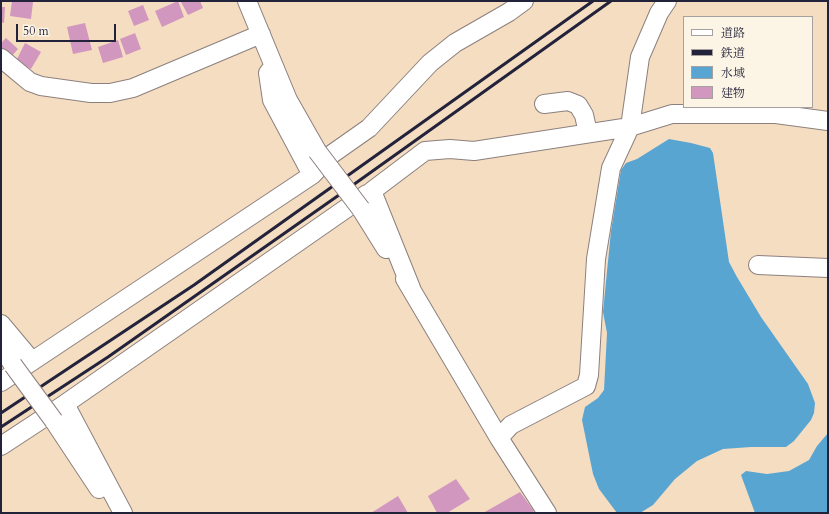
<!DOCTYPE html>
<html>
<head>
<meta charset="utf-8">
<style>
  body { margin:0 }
  #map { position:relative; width:829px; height:514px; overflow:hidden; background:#f5ddc1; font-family:Cardo,"Noto Serif JP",serif }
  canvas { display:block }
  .frame { position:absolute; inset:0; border:2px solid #22223b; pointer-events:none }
  .legend { position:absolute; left:683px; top:16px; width:130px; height:92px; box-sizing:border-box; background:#fcf5e5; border:1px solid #a5a1a1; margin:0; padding:5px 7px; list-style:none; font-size:12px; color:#22223b }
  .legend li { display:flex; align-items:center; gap:8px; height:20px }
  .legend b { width:20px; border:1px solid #a5a1a1 }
  .scale { position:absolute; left:16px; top:24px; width:100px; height:18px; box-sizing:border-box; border:2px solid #22223b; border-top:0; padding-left:5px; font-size:12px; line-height:14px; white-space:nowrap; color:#22223b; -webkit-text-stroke:3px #fcf5e5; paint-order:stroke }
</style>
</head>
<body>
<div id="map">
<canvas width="829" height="514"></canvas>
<div class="frame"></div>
<ul class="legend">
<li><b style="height:5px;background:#fff"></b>道路</li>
<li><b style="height:5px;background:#22223b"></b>鉄道</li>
<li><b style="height:11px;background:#59a5d2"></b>水域</li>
<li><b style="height:11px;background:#d297bf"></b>建物</li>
</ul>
<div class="scale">50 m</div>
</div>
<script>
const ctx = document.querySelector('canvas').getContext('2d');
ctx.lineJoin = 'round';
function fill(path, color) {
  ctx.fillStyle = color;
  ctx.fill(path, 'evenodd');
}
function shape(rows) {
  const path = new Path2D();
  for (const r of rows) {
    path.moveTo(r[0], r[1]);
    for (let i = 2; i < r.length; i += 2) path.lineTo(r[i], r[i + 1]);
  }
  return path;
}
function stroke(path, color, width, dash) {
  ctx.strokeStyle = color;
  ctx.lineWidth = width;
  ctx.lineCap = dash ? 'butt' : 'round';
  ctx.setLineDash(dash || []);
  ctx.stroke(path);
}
const water = shape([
  [669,139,691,143,710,148,713,153,729,262,737,277,761,317,808,384,815,403,814,413,811,420,794,441,786,447,751,447,723,449,697,461,675,479,653,505,640,513,617,513,599,489,593,474,582,420,585,407,598,398,604,390,607,333,603,312,611,231,621,170,626,163,637,159],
  [828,433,828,513,755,513,741,475,746,471,767,474,789,471,809,460,817,446]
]);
const building = shape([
  [12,1,33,2,31,19,10,16],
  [178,1,184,17,162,27,155,11],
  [183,1,200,1,203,8,188,15,181,2],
  [143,5,149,20,134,26,128,11],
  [1,7,5,7,4,23,1,22],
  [85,23,92,50,73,54,67,27],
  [135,33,141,49,126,55,120,39],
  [6,38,18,49,11,57,1,51,1,43],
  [118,40,123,57,103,63,98,47],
  [25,43,41,52,31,69,16,61],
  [456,479,470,499,447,513,437,513,428,496],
  [520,492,534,511,531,513,483,513],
  [398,496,408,513,371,513]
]);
const minor = shape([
  [247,1,288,100,317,151],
  [1,58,30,82,41,86,91,93,110,93,133,88,261,34],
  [272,68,268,73,272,100,312,175],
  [544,104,568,101,578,105,584,115,588,133],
  [361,209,386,249],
  [758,265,828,268],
  [405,279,499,438,547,513],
  [411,288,372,191,425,151,450,149,474,151,630,127,672,114,776,114,828,121],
  [1,324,32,361],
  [1,346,13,365],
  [1,382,312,175,332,154,369,128,430,63,455,43,509,12,524,1],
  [65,404,123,513],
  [54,421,99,489],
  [499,438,511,425,586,386,589,375,596,259,611,168,630,127,640,57,659,13,667,1],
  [1,446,65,404,367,194]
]);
const rail = shape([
  [1,413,194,285,593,1],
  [1,427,108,357,339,195,611,1]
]);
const minorBridge = shape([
  [317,151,361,209],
  [13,365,54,421]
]);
fill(water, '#59a5d2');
fill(building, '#d297bf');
stroke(minor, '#8c807e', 20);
stroke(minor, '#fff', 18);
stroke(rail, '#22223b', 3);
stroke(minorBridge, '#8c807e', 20, []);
stroke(minorBridge, '#fff', 18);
</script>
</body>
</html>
